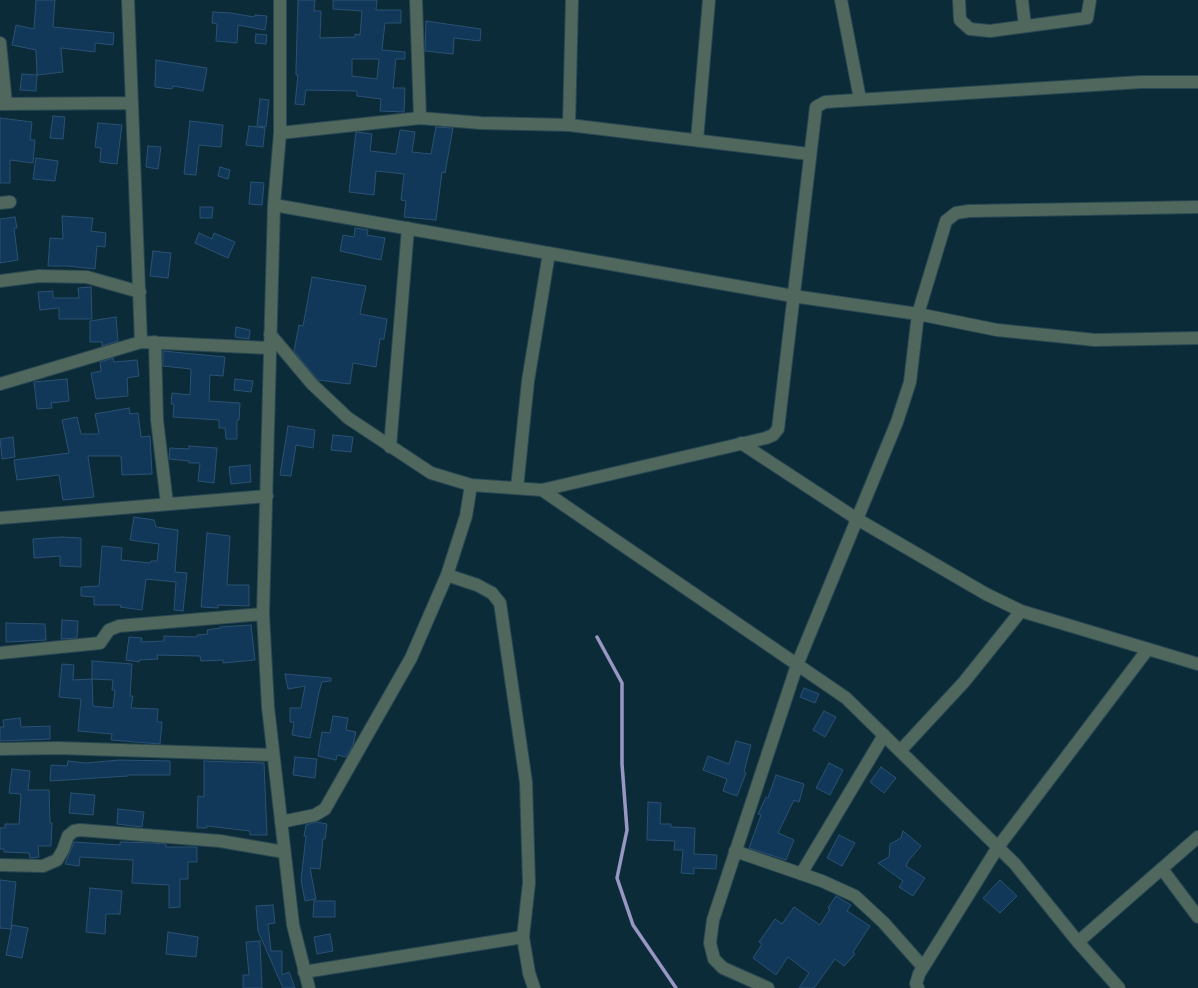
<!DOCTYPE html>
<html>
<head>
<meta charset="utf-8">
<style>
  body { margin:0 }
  canvas { display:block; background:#0b2b38 }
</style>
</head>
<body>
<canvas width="1198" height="988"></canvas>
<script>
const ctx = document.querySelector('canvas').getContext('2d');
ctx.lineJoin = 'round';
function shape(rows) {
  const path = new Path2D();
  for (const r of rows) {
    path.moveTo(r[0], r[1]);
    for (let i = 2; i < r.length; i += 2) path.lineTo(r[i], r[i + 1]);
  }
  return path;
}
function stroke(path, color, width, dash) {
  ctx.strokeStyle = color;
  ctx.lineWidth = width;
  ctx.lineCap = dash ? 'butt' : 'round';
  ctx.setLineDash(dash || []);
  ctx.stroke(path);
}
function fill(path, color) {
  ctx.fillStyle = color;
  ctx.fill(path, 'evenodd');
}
const stream = shape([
  [597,637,622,683,622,764,627,830,617,878,633,925,676,988]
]);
const building = shape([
  [36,0,55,0,53,27,114,33,113,45,95,43,95,52,61,48,63,72,37,75,36,50,12,45,16,25,34,29,36,0],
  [298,0,315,0,314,11,321,11,320,38,355,37,355,34,360,35,362,11,333,9,333,0,377,0,376,10,401,10,401,23,385,23,382,50,405,52,405,59,396,59,393,88,405,88,404,112,380,111,381,99,357,96,357,91,306,90,304,105,295,104,298,75,296,75,296,69,298,0],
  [352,59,379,59,377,79,352,76,352,59],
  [213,12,231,13,254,17,255,15,267,16,265,30,238,25,237,43,216,41,217,24,212,23,213,12],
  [426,21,481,29,480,41,454,38,453,54,425,51,426,21],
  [256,34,267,35,266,44,255,43,256,34],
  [156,60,207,68,203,91,173,86,172,89,155,87,156,60],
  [22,74,37,75,36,91,20,90,22,74],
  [260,99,269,100,266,127,257,126,260,99],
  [53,116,65,117,63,139,50,138,53,116],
  [0,118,32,122,30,140,35,140,33,163,10,160,10,183,0,183,0,118],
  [190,121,223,125,221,147,199,145,196,175,184,174,190,121],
  [98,123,122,125,117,164,100,162,101,148,95,147,98,123],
  [249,126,265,128,263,147,246,145,249,126],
  [436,127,453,128,445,173,442,172,436,220,404,217,406,201,401,200,404,174,376,171,374,195,349,192,356,132,372,134,370,151,396,154,400,130,415,132,412,152,431,154,436,127],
  [148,146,161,147,158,169,146,167,148,146],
  [36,158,58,161,55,181,33,179,36,158],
  [220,167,230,170,228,179,218,176,220,167],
  [251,182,264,183,262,205,249,204,251,182],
  [200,207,213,207,212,218,200,218,200,207],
  [62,216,93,218,91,231,106,233,105,247,97,246,95,269,67,266,48,266,50,238,63,239,62,216],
  [15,217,17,228,14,228,18,260,0,263,0,219,15,217],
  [355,228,368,230,367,235,385,238,381,260,340,251,343,235,354,237,355,228],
  [199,233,212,239,214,233,235,242,228,258,195,243,199,233],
  [153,251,171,253,168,278,150,276,153,251],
  [312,277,366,286,360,314,387,319,384,339,380,339,376,367,353,363,350,384,318,380,294,351,299,325,303,326,312,277],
  [91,287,92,319,59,319,59,308,40,310,38,292,53,291,53,298,79,298,78,288,91,287],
  [116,317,118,341,102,346,102,342,90,342,90,321,116,317],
  [236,327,250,330,249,339,235,337,236,327],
  [163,351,225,357,223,376,210,375,209,401,240,403,239,420,237,420,237,439,226,439,225,428,219,428,219,420,173,417,174,404,171,404,172,393,190,395,191,369,163,366,163,351],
  [113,358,114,362,137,360,139,376,127,378,128,396,96,399,91,373,101,371,100,362,113,358],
  [67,379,69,401,51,403,52,408,37,409,34,382,67,379],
  [235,379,253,381,251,392,234,390,235,379],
  [129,408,130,414,138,413,141,437,150,436,152,474,122,475,121,456,88,456,94,497,63,500,59,475,17,480,14,460,69,453,62,420,77,417,81,434,99,434,95,414,129,408],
  [288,426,315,430,313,448,296,445,291,476,280,475,288,426],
  [333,435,353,437,351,452,331,450,333,435],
  [13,437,15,457,2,459,0,439,13,437],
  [189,446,217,448,214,483,198,481,200,463,189,463,189,461,169,459,170,448,189,449,189,446],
  [250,465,251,482,231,484,229,467,250,465],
  [134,517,154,520,156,527,178,530,175,572,187,573,183,611,174,610,176,582,146,579,142,610,120,607,121,605,94,605,94,597,81,596,81,587,99,586,102,546,122,548,121,560,150,563,151,561,157,561,159,544,130,540,134,517],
  [207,533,230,536,227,585,249,585,249,606,218,605,218,608,201,607,207,533],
  [61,537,81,538,81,567,60,566,60,556,34,558,33,539,61,537],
  [62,620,78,621,77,638,61,639,62,620],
  [6,623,45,624,46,640,6,642,6,623],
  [251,625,255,660,223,663,223,660,201,661,200,656,157,655,158,659,139,660,139,662,126,660,129,637,142,638,141,642,164,641,164,636,197,637,197,635,208,634,207,630,220,628,220,627,251,625],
  [92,661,132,664,130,696,133,696,131,708,158,709,157,722,162,722,160,744,111,740,112,734,78,731,81,699,59,697,62,664,74,665,73,680,92,679,92,661],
  [92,679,113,680,112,690,115,690,113,708,93,706,92,679],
  [285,674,331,678,331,681,322,682,319,692,310,738,292,735,294,722,290,722,290,708,301,708,305,686,288,689,285,674],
  [804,688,819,694,815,703,800,697,804,688],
  [824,711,836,717,825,737,813,730,824,711],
  [333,716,348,718,346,730,356,732,353,745,346,757,337,755,336,760,318,756,322,732,330,733,333,716],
  [20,718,21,727,50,726,50,739,0,741,0,727,4,727,3,720,20,718],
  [736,741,751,745,744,772,746,773,737,796,723,791,727,779,703,770,708,756,729,764,736,741],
  [295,757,317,759,315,778,293,775,295,757],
  [68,761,86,763,120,760,170,761,170,775,128,775,128,776,50,781,51,765,67,766,68,761],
  [204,761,264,763,267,835,250,835,250,831,207,826,207,828,197,828,198,796,204,797,204,761],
  [829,763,843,770,830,795,816,788,829,763],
  [881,767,896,778,884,793,870,782,881,767],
  [12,769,30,771,28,790,49,790,50,823,52,823,51,846,38,846,39,857,30,858,29,853,4,852,4,849,0,849,0,828,5,828,5,824,19,824,21,794,9,793,12,769],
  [776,775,804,784,799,802,794,800,778,833,794,840,786,860,749,848,761,815,758,814,766,797,768,798,776,775],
  [71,793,95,795,93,815,69,813,71,793],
  [648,802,661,803,660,824,671,824,671,827,695,828,694,854,717,855,716,869,694,868,694,874,681,873,683,850,674,850,675,841,647,840,648,802],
  [118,809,144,812,142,827,117,824,118,809],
  [316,822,327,824,325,839,323,839,320,869,310,868,316,899,305,901,301,880,306,836,304,836,306,825,316,822],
  [903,831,921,846,909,860,906,866,925,878,913,896,899,887,903,881,878,863,889,857,890,844,901,838,903,831],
  [839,835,855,843,842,866,827,858,839,835],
  [74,842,120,845,120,842,153,843,166,844,166,847,197,847,197,862,188,862,188,879,180,879,180,907,169,908,169,885,132,883,133,860,80,857,79,866,65,864,74,842],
  [0,880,16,882,11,929,0,928,0,880],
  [1000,880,1017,896,1000,913,983,898,1000,880],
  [90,888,122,891,120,914,106,914,105,934,86,932,90,888],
  [836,896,851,905,847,911,870,926,853,952,855,954,844,966,835,959,814,988,799,988,809,973,788,957,776,975,753,958,762,944,759,942,775,919,782,924,794,907,820,925,830,909,828,908,836,896],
  [314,901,335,901,335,917,313,917,314,901],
  [273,905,275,923,268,924,271,951,282,951,282,975,289,972,295,988,283,988,258,931,256,906,273,905],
  [12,925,28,928,22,958,6,955,12,925],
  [168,932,198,937,196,957,166,954,168,932],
  [330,934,333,951,317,954,314,937,330,934],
  [260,941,262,988,243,988,243,975,249,975,246,942,260,941]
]);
const minor = shape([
  [128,0,141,342],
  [280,0,280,133,274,205,263,614,268,707,293,925,309,988],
  [416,0,420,118],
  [841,0,860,99],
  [959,0,960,20,970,29,990,31,1087,18,1090,0],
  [1022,0,1025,26],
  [0,43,6,104],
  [0,104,132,103],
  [569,125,572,0],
  [280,133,420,118,481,123,569,125,809,154],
  [697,140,709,0],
  [0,203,10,202],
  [274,205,793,296,918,314,997,330,1095,340,1198,338],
  [0,281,39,276,87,277,140,292],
  [270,334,312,384,348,418,431,473,471,485,542,490,766,438,773,435,778,429,816,107,825,102,1141,82,1198,82],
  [155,342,157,420,167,504],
  [0,384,141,342,269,348],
  [741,443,857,519,986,594,1021,611,1198,664],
  [390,447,408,228],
  [517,488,528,381,549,253],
  [542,490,846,698,1015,864,1078,942,1119,988],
  [0,518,267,496],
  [447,575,477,585,492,593,500,603,526,782,529,883,523,937,529,973,534,988],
  [0,653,100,643,109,630,119,626,263,614],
  [0,749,58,748,273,755],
  [900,751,964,682,1021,611],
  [281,822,315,815,325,809,411,658,447,575,466,516,471,485],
  [735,851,822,881,855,896,884,923,923,967],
  [0,865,43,866,57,860,63,850,68,836,74,831,80,830,220,841,284,852],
  [1162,869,1198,917],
  [801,874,884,735],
  [1078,942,1198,837],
  [304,972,523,937],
  [768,988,723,968,714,959,710,943,713,920,797,665,897,422,910,382,918,314,946,221,956,213,969,211,1198,207],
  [918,988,916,984,919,974,998,847,1148,649]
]);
stroke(stream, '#9897c4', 3.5);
fill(building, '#123859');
stroke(building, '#2b5173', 1);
stroke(minor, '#2a4853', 14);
stroke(minor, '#4f675d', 12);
</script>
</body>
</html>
